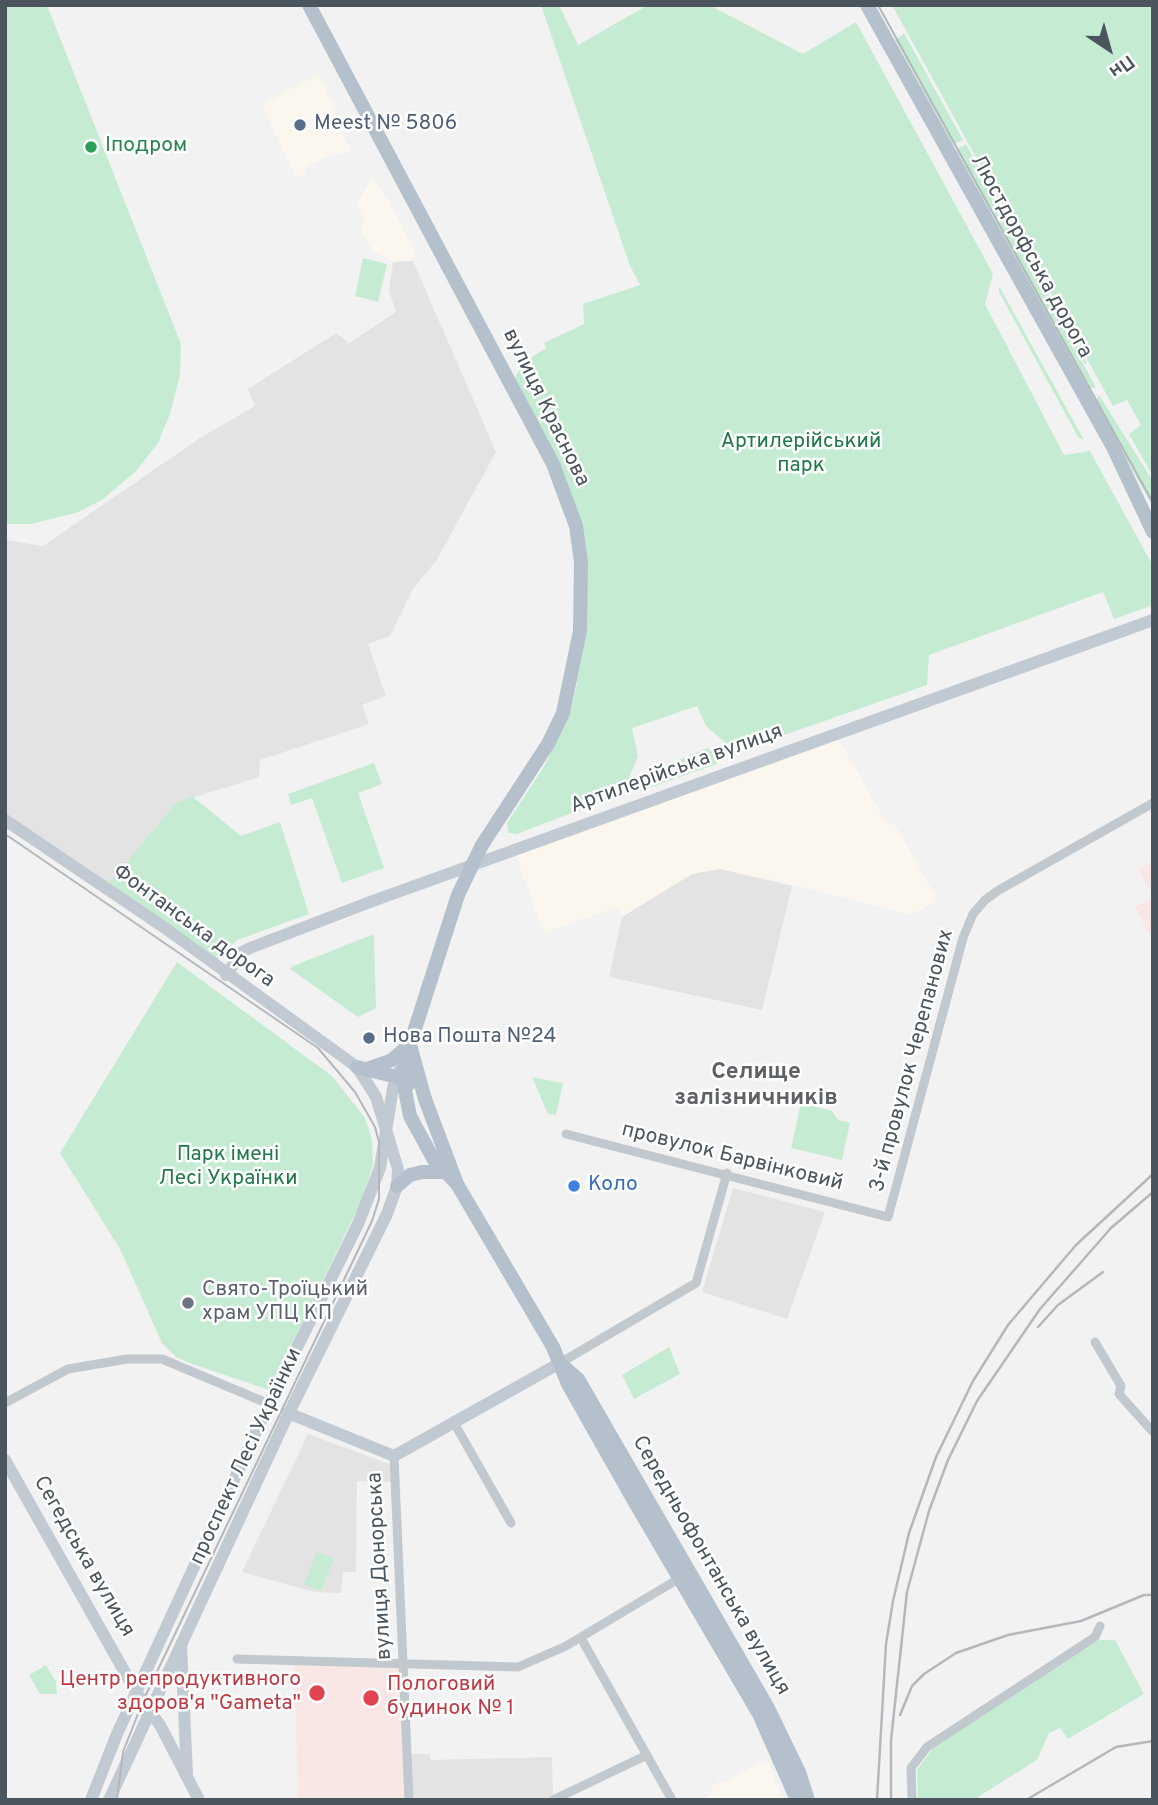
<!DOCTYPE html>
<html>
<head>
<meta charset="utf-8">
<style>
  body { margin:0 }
  #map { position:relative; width:1158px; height:1805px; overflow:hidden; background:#f3f2f2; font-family:Overpass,sans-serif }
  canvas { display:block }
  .frame { position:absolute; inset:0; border:7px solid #4b555d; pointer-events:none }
  .north { position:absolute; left:1074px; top:14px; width:70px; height:70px; -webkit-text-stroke:5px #fff; paint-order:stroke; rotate:144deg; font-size:19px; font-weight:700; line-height:28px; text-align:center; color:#4b555d }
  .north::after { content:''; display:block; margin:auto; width:24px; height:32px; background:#4b555d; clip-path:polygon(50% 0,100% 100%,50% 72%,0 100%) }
</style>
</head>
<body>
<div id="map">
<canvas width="1158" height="1805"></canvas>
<div class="frame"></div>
<div class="north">Пн</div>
</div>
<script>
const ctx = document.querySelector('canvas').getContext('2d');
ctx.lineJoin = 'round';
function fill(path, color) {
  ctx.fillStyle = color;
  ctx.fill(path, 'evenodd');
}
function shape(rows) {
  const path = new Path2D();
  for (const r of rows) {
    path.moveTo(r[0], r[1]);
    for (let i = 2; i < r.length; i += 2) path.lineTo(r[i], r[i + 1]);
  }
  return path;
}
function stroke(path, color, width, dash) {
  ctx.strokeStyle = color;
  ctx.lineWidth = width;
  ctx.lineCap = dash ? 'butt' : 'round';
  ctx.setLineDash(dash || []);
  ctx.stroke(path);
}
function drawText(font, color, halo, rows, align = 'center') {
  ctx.font = font + ' Overpass,sans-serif';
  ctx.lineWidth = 5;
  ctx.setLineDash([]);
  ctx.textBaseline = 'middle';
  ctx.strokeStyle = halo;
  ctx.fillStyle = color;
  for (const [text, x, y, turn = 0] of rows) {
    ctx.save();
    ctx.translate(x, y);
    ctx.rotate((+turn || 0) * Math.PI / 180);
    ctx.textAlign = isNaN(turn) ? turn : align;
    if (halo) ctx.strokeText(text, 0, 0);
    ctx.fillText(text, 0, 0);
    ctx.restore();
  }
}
const commercial = shape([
  [318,75,348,131,341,131,351,151,331,155,304,167,306,173,296,178,262,104],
  [372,178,387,198,415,252,413,261,393,262,372,249,362,233,364,218,356,205],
  [835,733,888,826,894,823,938,900,911,915,765,878,692,874,622,917,617,907,544,933,514,851],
  [767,1759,783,1800,703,1800,714,1793,710,1787,720,1781,722,1784]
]);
const education = shape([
  [413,261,496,452,436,561,413,589,390,636,368,644,386,696,362,705,369,724,260,760,259,777,176,803,106,886,5,818,5,540,43,546,200,438,255,406,248,389,336,333,349,343,396,312,389,291,393,262],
  [720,869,792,886,762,1010,609,977,622,917,692,874],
  [733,1188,825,1212,787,1319,702,1292],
  [308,1434,392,1465,392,1482,357,1481,356,1572,343,1572,341,1593,314,1592,242,1572],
  [410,1754,430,1754,431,1760,552,1757,553,1799,410,1800]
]);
const medical = shape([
  [1153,861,1153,932,1149,934,1135,907,1153,896,1138,870],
  [294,1659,400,1661,406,1800,298,1800]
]);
const green = shape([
  [5,5,47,5,181,344,180,375,170,414,158,443,137,470,102,500,76,513,31,524,5,524],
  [541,5,559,5,578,45,648,5,709,5,803,54,856,22,993,274,985,304,1064,455,1090,451,1153,566,1153,605,1114,619,1103,592,929,655,927,685,736,752,706,726,697,706,632,728,638,756,623,793,517,834,508,833,507,823,545,765,572,708,585,641,584,552,515,386,516,375,526,361,546,348,544,343,584,324,583,304,640,285,630,266],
  [892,5,1153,5,1153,476,1129,434,1141,425,1127,400,1113,406],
  [904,33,963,140,953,145,895,40],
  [966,144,1087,363,1085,364,1055,313,1096,387,1088,389,956,150],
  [363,258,387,264,378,302,355,296],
  [999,286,1084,440,1078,437,999,292],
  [1099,395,1153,481,1153,507,1095,403],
  [707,748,718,754,717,764,640,791,648,773],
  [374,763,382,784,358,793,384,868,342,883,312,798,291,805,288,794],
  [193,797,241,836,280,822,309,914,237,940,215,963,106,886,176,803],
  [374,934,376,1008,358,1017,290,969,293,966],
  [177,962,332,1076,365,1118,372,1140,373,1165,362,1200,269,1390,192,1364,176,1357,162,1343,120,1249,60,1153],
  [532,1077,563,1083,556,1115,548,1114],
  [801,1103,832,1111,838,1120,850,1123,842,1160,791,1148],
  [669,1347,680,1374,634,1399,622,1375],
  [317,1552,334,1558,321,1591,304,1584],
  [1099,1640,1115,1640,1144,1694,1068,1739,1060,1728,1049,1733,1037,1760,973,1800,918,1800,917,1770,936,1744],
  [46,1665,56,1682,57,1694,40,1694,29,1675]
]);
const street = shape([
  [566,1134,888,1217,963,938,973,914,985,900,999,890,1153,803],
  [1095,1342,1121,1386,1119,1394,1153,1432],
  [560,1363,696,1283,727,1173],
  [5,1403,68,1369,127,1359,162,1359,269,1404],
  [453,1421,511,1523],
  [394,1456,409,1800],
  [581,1638,672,1800],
  [237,1659,518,1667,566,1646,680,1578],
  [553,1800,647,1755],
  [912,1800,911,1768,927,1747,1095,1637,1100,1626]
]);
const secondary = shape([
  [5,820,165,928,357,1067,376,1097,398,1169,397,1186,387,1214,285,1421,109,1800],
  [226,975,242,952,250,948,370,902,1153,620],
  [288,1413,394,1456,560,1363],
  [5,1460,136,1692,160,1725,199,1800],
  [181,1645,187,1774],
  [91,1800,117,1734,269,1404,358,1224,380,1168,393,1088,400,1070]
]);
const primary = shape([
  [309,5,553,464,576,526,581,562,580,631,563,713,548,744,482,845,458,895,405,1060,404,1085,410,1116,434,1160,457,1184],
  [867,5,1113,447,1153,532],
  [410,1045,425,1099,457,1184,553,1347,568,1384,633,1499,759,1714,797,1800],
  [357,1067,397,1077,409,1084],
  [367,1069,392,1060,409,1045],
  [397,1186,410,1175,422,1172,443,1172],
  [563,1366,578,1379,768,1708,799,1772,808,1800]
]);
const tram = shape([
  [878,5,1153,503],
  [5,834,318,1048,355,1092,375,1127,379,1142,379,1199,372,1221,143,1701,123,1752,117,1800]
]);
const rail = shape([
  [1038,1327,1058,1305,1103,1272],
  [900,1715,912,1686,924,1674,956,1653,1008,1635,1081,1621,1144,1595,1153,1595],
  [877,1800,886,1644,893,1601,909,1533,936,1457,973,1381,1008,1325,1076,1245,1153,1174],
  [891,1800,891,1740,907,1592,929,1511,948,1460,977,1401,1040,1309,1111,1228,1153,1192],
  [1026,1800,1116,1747,1153,1741]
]);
const markers = [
  [300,125,7,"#5c6f8a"],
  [91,147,7,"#2e9e5b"],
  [369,1038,7,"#5c6f8a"],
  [574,1186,7,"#3f7fe0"],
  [188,1303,7,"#6b7280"],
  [317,1693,9,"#e0444e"],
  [371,1698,9,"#e0444e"]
];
const serviceNames = [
  ["Meest № 5806",314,125],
  ["Нова Пошта №24",383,1038]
];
const leisureNames = [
  ["Іподром",105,147]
];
const streetNames = [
  ["Люстдорфська дорога",1030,257,61],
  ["вулиця Краснова",545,408,64],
  ["Артилерійська вулиця",677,770,-20],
  ["Фонтанська дорога",193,927,36],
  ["3-й провулок Черепанових",913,1061,-75],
  ["провулок Барвінковий",732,1158,14],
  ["проспект Лесі Українки",247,1457,-65],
  ["Сегедська вулиця",83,1557,60],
  ["вулиця Донорська",381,1566,-93],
  ["Середньофонтанська вулиця",710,1566,60]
];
const parkNames = [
  ["Артилерійський",801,443],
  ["парк",801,467],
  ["Парк імені",228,1156],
  ["Лесі Українки",228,1180]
];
const shopNames = [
  ["Коло",588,1186]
];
const worshipNames = [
  ["Свято-Троїцький",202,1291],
  ["храм УПЦ КП",202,1315]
];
const healthNames = [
  ["Центр репродуктивного",301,1681],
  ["здоров'я \"Gameta\"",301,1705],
  ["Пологовий",387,1686,"left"],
  ["будинок № 1",387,1710,"left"]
];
const neighbourhoodNames = [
  ["Селище",756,1073],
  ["залізничників",756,1099]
];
fill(commercial, '#fbf7ee');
fill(education, '#e4e3e3');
fill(medical, '#f9e7e6');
fill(green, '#c5ecd3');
stroke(street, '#c1c9ce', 9);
stroke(secondary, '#c1cad3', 12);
stroke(primary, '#b4c1cd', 14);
stroke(tram, '#b4b7bb', 2);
stroke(rail, '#b4b7bb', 2.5);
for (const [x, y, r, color] of markers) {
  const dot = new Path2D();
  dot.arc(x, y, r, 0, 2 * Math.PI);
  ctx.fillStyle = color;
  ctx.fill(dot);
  stroke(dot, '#fff', 2.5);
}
drawText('21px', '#4e5e75', '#fff', serviceNames, 'left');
drawText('21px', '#27864d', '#fff', leisureNames, 'left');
drawText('21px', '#4b555d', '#fff', streetNames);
drawText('21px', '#21794a', '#fff', parkNames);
drawText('21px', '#366cbe', '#fff', shopNames, 'left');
drawText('21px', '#5b616d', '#fff', worshipNames, 'left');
drawText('21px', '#be3a42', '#fff', healthNames, 'right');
drawText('bold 23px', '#5e6266', '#fff', neighbourhoodNames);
</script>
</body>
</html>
